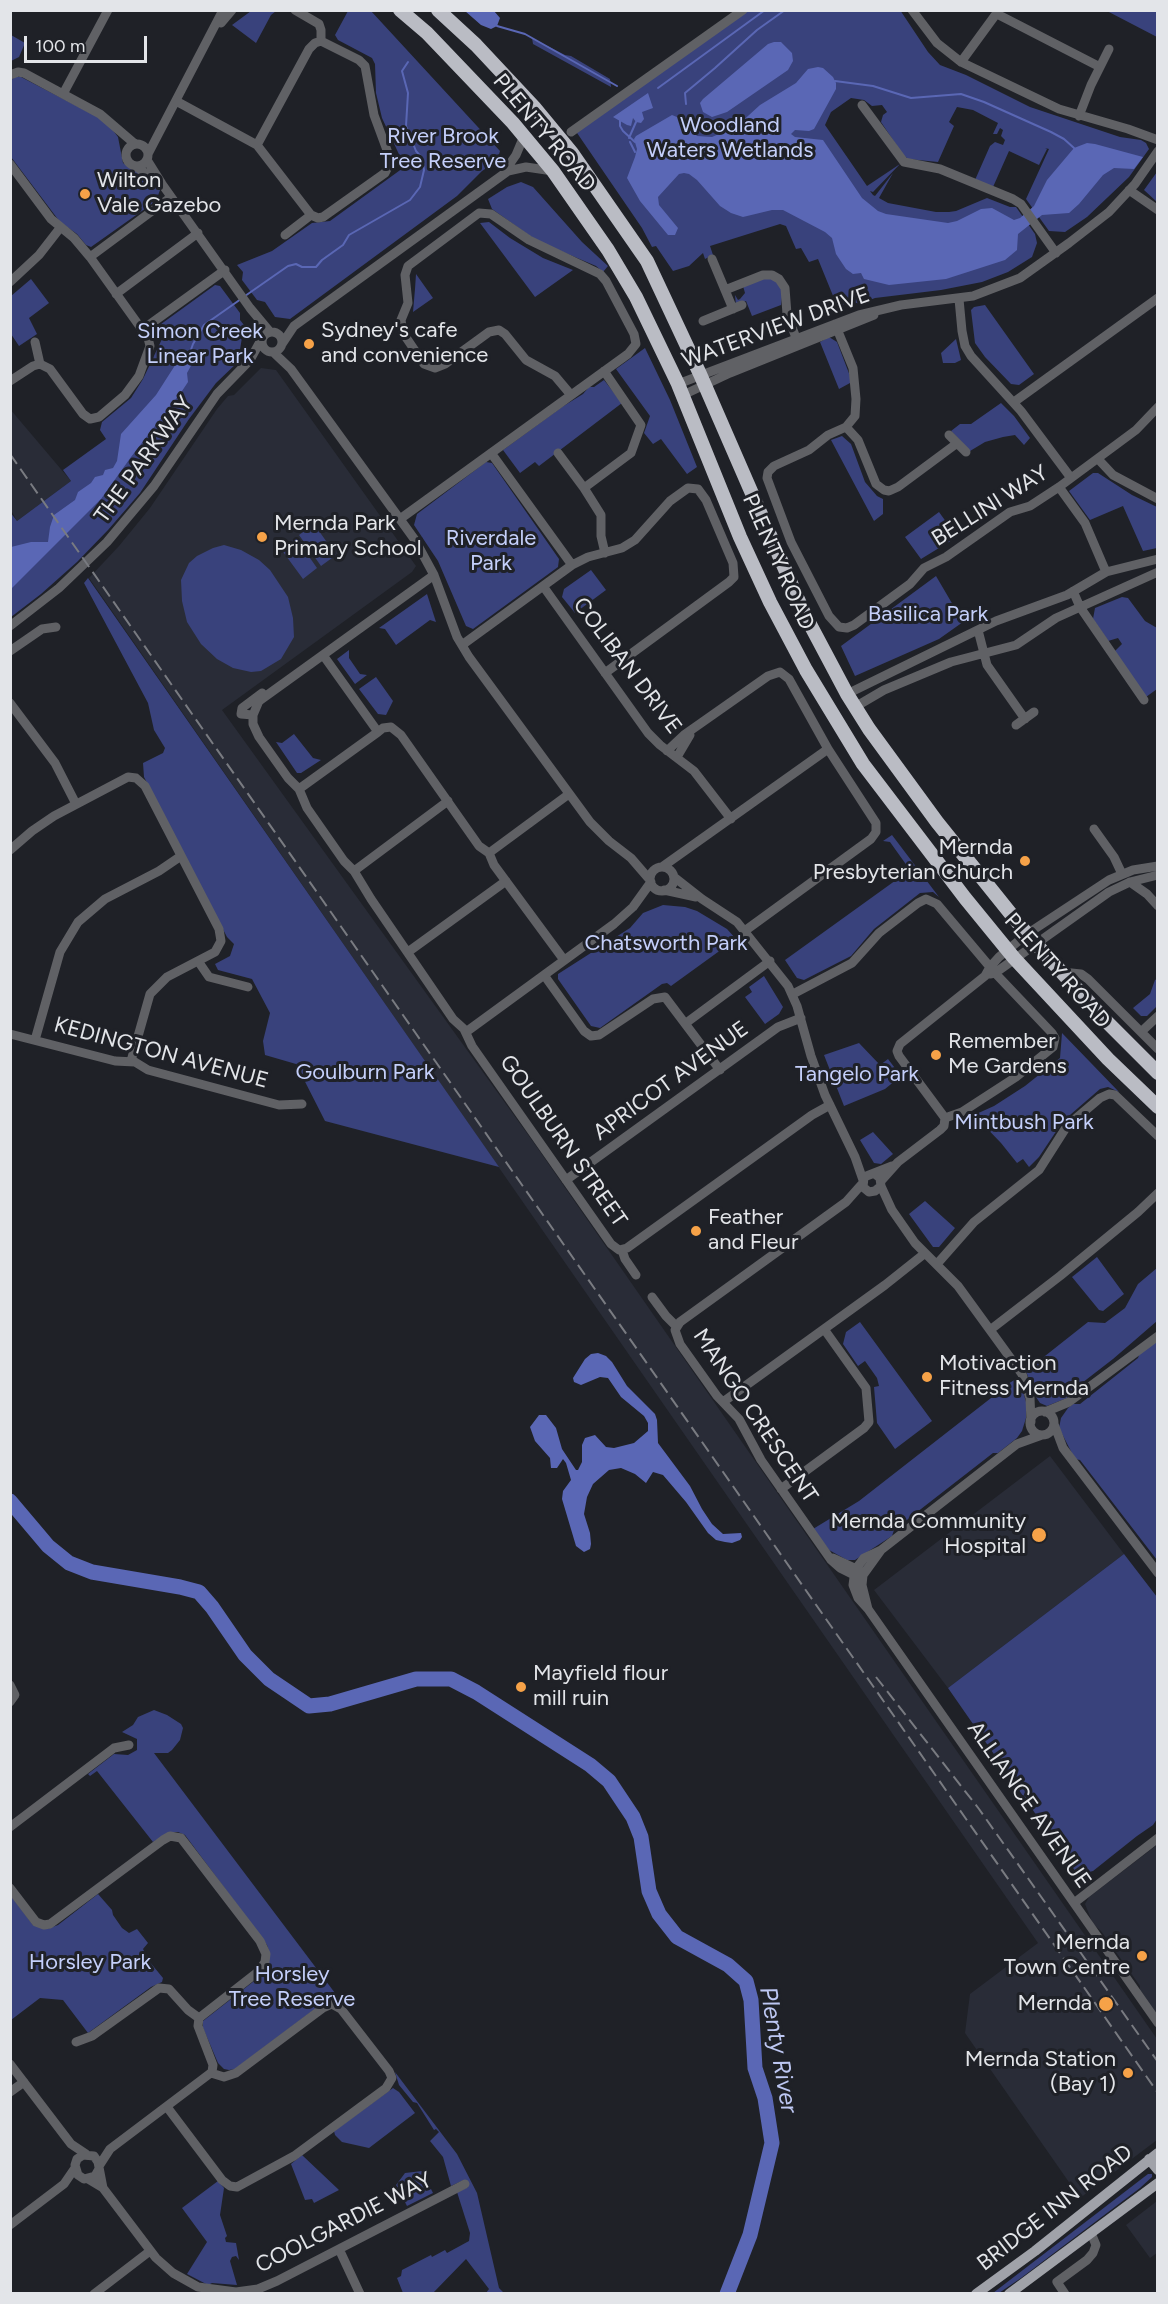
<!DOCTYPE html>
<html>
<head>
<meta charset="utf-8">
<style>
  body { margin:0 }
  #map { position:relative; width:1168px; height:2304px; overflow:hidden; background:#1f2127; font-family:Figtree,sans-serif }
  canvas { display:block }
  .frame { position:absolute; inset:0; border:12px solid #e3e5e9; pointer-events:none }
  .scale { position:absolute; left:24px; top:36px; width:123px; height:27px; box-sizing:border-box; border:3px solid #e3e5e9; border-top:0; padding-left:8px; font-size:18px; line-height:21px; white-space:nowrap; color:#e3e5e9; -webkit-text-stroke:4px #1f2127; paint-order:stroke }
</style>
</head>
<body>
<div id="map">
<canvas width="1168" height="2304"></canvas>
<div class="frame"></div>
<div class="scale">100 m</div>
</div>
<script>
const ctx = document.querySelector('canvas').getContext('2d');
ctx.lineJoin = 'round';
function fill(path, color) {
  ctx.fillStyle = color;
  ctx.fill(path, 'evenodd');
}
function shape(rows) {
  const path = new Path2D();
  for (const r of rows) {
    if (r.length === 3) {
      path.moveTo(r[0] + r[2], r[1]);
      path.arc(r[0], r[1], r[2], 0, 2 * Math.PI);
      continue;
    }
    path.moveTo(r[0], r[1]);
    for (let i = 2; i < r.length; i += 2) path.lineTo(r[i], r[i + 1]);
  }
  return path;
}
function stroke(path, color, width, dash) {
  ctx.strokeStyle = color;
  ctx.lineWidth = width;
  ctx.lineCap = dash ? 'butt' : 'round';
  ctx.setLineDash(dash || []);
  ctx.stroke(path);
}
function drawText(font, color, halo, rows, align = 'center') {
  ctx.font = font + ' Figtree,sans-serif';
  ctx.lineWidth = 6;
  ctx.setLineDash([]);
  ctx.textBaseline = 'middle';
  ctx.strokeStyle = halo;
  ctx.fillStyle = color;
  for (const [text, x, y, turn = 0] of rows) {
    ctx.save();
    ctx.translate(x, y);
    ctx.rotate((+turn || 0) * Math.PI / 180);
    ctx.textAlign = isNaN(turn) ? turn : align;
    if (halo) ctx.strokeText(text, 0, 0);
    ctx.fillText(text, 0, 0);
    ctx.restore();
  }
}
const built = shape([
  [261,368,276,370,416,566,412,572,222,710,534,1143,1157,2039,1157,2140,1080,2198,965,2033,970,1994,1038,1943,89,578,119,546,150,508,217,409,228,396,234,395],
  [10,409,71,481,17,521,11,510],
  [1050,1456,1124,1554,948,1688,874,1590],
  [1157,1845,1157,2017,1140,1991,1140,1986,1101,1931,1093,1924,1085,1904,1089,1897],
  [1157,2201,1157,2253,1150,2258,1126,2225]
]);
const green = shape([
  [900,10,928,52,940,65,966,75,1030,107,1120,137,1141,140,1146,143,1149,149,1129,177,1087,217,1065,232,1049,231,1026,199,1049,149,1045,148,1047,149,1039,165,1009,151,993,187,975,180,990,146,995,142,1003,145,1005,140,1001,136,1003,130,1000,128,997,134,993,134,998,123,973,110,957,107,949,122,954,126,938,162,908,159,903,155,881,122,883,115,887,112,882,105,872,106,864,100,851,98,831,112,825,125,867,186,900,164,873,192,870,191,873,195,875,196,893,173,879,198,888,203,936,212,949,212,956,211,987,198,1010,207,1016,207,1035,234,1037,243,1032,257,1008,272,982,282,941,290,875,298,860,304,850,301,838,308,818,259,809,262,801,248,796,249,786,226,780,224,710,246,713,255,705,259,703,253,689,266,673,271,656,246,652,247,642,228,575,130,744,11],
  [251,11,276,11,271,15,256,43,232,25],
  [348,11,371,11,500,151,497,161,482,171,457,196,290,319,275,317,265,302,257,300,242,280,243,272,237,265,272,251,312,223,330,221,403,168,404,165,382,118,376,93,375,64,372,58,338,40,335,35],
  [1107,11,1157,11,1157,37],
  [11,35,25,43,19,57,11,61],
  [532,38,565,55,571,56,610,79,611,87,533,44],
  [15,77,21,77,98,117,112,129,118,137,123,163,157,185,160,190,156,201,91,247,86,245,77,234,60,222,11,157,10,81],
  [1157,172,1157,202,1144,190],
  [521,182,533,187,582,242,608,266,603,272,596,266,537,241,492,209,488,199,507,187],
  [489,222,510,238,543,258,573,270,535,297,480,223],
  [416,274,433,298,413,312,415,289],
  [765,277,775,279,783,288,781,305,752,316,746,301,736,305,735,295,738,300,740,299,745,293,743,286],
  [31,279,49,303,29,318,37,334,19,346,11,334,11,296],
  [215,285,220,286,240,313,240,320,244,325,238,362,216,383,189,419,140,493,108,530,77,562,41,594,11,617,10,512,17,521,71,481,63,470,106,439,100,430,102,422,131,398,143,379,162,339,157,333,157,327],
  [985,305,1034,374,1019,385,1011,384,985,357,975,343,971,310,974,307],
  [829,337,837,342,850,376,850,383,839,389,820,342],
  [956,339,961,360,955,363,943,363,941,353],
  [645,348,670,400,697,467,687,474,661,439,653,444,644,433,650,416,616,369],
  [604,380,622,403,539,466,535,462,520,473,503,450,562,407,583,394,589,387,594,387],
  [1001,403,1014,416,1030,438,1024,445,1015,435,1003,437,985,442,970,451,951,431,960,424,971,424],
  [842,436,851,444,865,482,877,496,883,499,883,514,874,521,831,440],
  [486,462,492,463,559,559,558,567,473,629,466,626,438,561,414,525,417,514],
  [1093,473,1098,473,1132,495,1157,507,1157,548,1143,551,1123,506,1090,520,1069,491],
  [939,512,957,537,921,559,905,537],
  [314,524,336,555,321,566,299,535],
  [296,538,317,568,303,579,281,549],
  [224,545,241,550,259,560,270,570,288,597,293,618,294,637,281,659,261,671,251,672,233,668,217,659,201,644,187,622,182,601,181,580,189,563,197,556,213,548],
  [591,570,606,590,575,613,562,597,564,589],
  [936,576,963,622,939,639,855,676,841,646],
  [88,578,499,1167,325,1121,296,1064,265,1055,263,1041,270,1013,252,979,218,970,215,964,230,956,234,944,227,937,144,777,143,763,163,753,165,748,154,730,148,703,84,583],
  [427,594,436,622,430,620,396,645,385,629,379,628],
  [1122,597,1128,598,1145,621,1157,628,1157,689,1146,697,1114,652,1122,644,1118,638,1108,641,1093,619,1095,608],
  [349,650,349,658,360,674,367,675,355,684,337,659],
  [376,677,393,701,386,715,378,714,359,689],
  [294,734,313,758,321,760,301,773,297,773,276,742,282,743],
  [892,835,939,897,933,892,920,893,874,929,851,956,804,980,797,978,785,960,910,870,890,842,883,841],
  [663,905,685,907,697,911,727,929,736,939,671,986,667,983,662,984,600,1028,591,1026,558,979,558,974,630,928,643,913],
  [764,976,783,1007,779,1014,765,1024,745,997,752,992,749,987],
  [1157,979,1157,1006,1147,1016,1141,1016,1133,1008,1150,994,1155,980],
  [1062,1033,1119,1092,1108,1087,1100,1089,1063,1121,1039,1157,1029,1167,1023,1159,1017,1163,1001,1143,974,1115,994,1106,1025,1086,1060,1058],
  [859,1043,880,1065,888,1059,901,1076,885,1089,844,1106,824,1055],
  [873,1132,893,1154,881,1164,874,1163,860,1140],
  [925,1201,955,1228,939,1247,933,1247,909,1214],
  [1097,1257,1124,1294,1103,1311,1099,1310,1072,1277],
  [1157,1268,1157,1321,1113,1359,1069,1393,1067,1398,1047,1406,1040,1403,1034,1394,1026,1371,1088,1322,1105,1323,1125,1308,1138,1284],
  [860,1322,932,1421,895,1449,877,1423,874,1387,879,1386,877,1378,865,1361,858,1366,843,1344,846,1332],
  [1157,1340,1157,1560,1080,1460,1075,1459,1059,1428,1061,1418,1068,1408,1073,1404,1080,1404,1138,1358,1140,1352],
  [1019,1377,1026,1402,1026,1418,1022,1431,1017,1438,998,1453,993,1453,894,1530,892,1536,855,1560,847,1560,829,1550,813,1529,859,1501,1000,1391,1000,1389],
  [1124,1554,1157,1597,1157,1819,1153,1825,1137,1836,1093,1871,1078,1875,948,1688],
  [154,1710,167,1715,181,1724,183,1728,180,1740,172,1750,168,1753,154,1753,341,2001,335,1998,327,2000,235,2069,229,2070,224,2069,218,2063,203,2028,203,2021,263,1974,268,1964,269,1951,267,1945,185,1835,178,1832,170,1832,153,1842,97,1771,90,1776,88,1774,114,1754,128,1755,137,1750,137,1739,122,1732,133,1725,138,1717],
  [98,1894,112,1910,113,1915,122,1928,129,1933,137,1929,148,1943,143,1949,149,1961,163,1978,162,1982,151,1987,88,2033,63,2000,40,1998,11,2020,11,1896,33,1925,47,1929,58,1925],
  [395,2072,457,2154,477,2193,499,2288,504,2293,486,2293,489,2289,466,2259,433,2293,403,2293,397,2278,401,2276,402,2270,431,2255,432,2257,445,2250,447,2253,469,2241,470,2233,457,2192,468,2187,464,2180,451,2186,443,2157,430,2141,439,2132,436,2129,434,2130,417,2103,413,2102,399,2085],
  [393,2088,399,2092,415,2113,369,2148,342,2142,335,2135,334,2131],
  [302,2155,339,2190,314,2203,312,2199,305,2200,291,2164],
  [422,2171,433,2193,407,2206,396,2185,405,2173],
  [1148,2174,1152,2174,1152,2177,1140,2188,1021,2278,999,2293,993,2293],
  [218,2181,224,2188,220,2215,227,2236,225,2238,226,2242,236,2243,239,2260,236,2256,232,2257,230,2261,237,2285,212,2283,208,2285,187,2274,207,2242,182,2208]
]);
const water = shape([
  [465,11,494,11,500,18,497,26,491,29,481,25],
  [774,42,781,42,792,53,793,61,788,70,727,112,712,117,703,112,700,103,703,99,768,44],
  [818,67,823,68,833,77,836,83,836,89,814,129,809,131,795,130,791,134,795,137,823,140,862,198,878,211,886,214,948,223,957,221,981,209,992,208,1014,220,1020,218,1034,206,1047,180,1074,148,1087,143,1095,144,1143,157,1134,169,1114,168,1103,175,1079,204,1069,213,1042,215,1018,234,1017,250,1005,260,946,279,889,285,864,279,861,273,853,274,846,269,836,254,832,238,825,232,783,210,772,210,743,217,731,213,720,206,697,180,689,174,684,173,679,174,658,197,659,205,678,228,675,235,668,235,640,201,627,178,635,157,637,149,634,139,636,136,672,115,684,120,697,136,712,137,737,126,760,105,796,83,808,69],
  [648,93,653,108,642,112,644,119,641,123,636,122,633,118,631,126,627,125,613,117],
  [181,356,188,358,192,364,187,373,188,382,182,391,131,457,101,499,11,589,11,547,31,542,48,542,50,527,54,515,75,500,78,492,91,483,95,477,103,475,105,470,113,468,117,461,121,434,156,395],
  [598,1353,606,1356,612,1362,627,1386,655,1414,657,1420,658,1443,690,1486,702,1509,712,1524,723,1534,741,1533,742,1537,740,1540,732,1543,725,1542,716,1540,708,1533,686,1502,663,1475,653,1472,646,1483,635,1474,621,1468,609,1470,593,1484,587,1497,584,1514,590,1533,591,1544,590,1549,584,1552,576,1546,562,1499,563,1491,571,1480,566,1463,563,1459,557,1468,551,1468,550,1458,535,1441,530,1427,539,1415,546,1415,556,1428,562,1449,576,1470,578,1470,582,1462,582,1445,585,1438,595,1435,606,1447,614,1448,634,1443,648,1431,648,1423,644,1416,621,1397,608,1378,600,1377,581,1385,574,1382,573,1378,585,1359,591,1354]
]);
const stream = shape([
  [497,26,525,34,617,86],
  [835,81,873,86,911,98,961,94,984,102,1051,132,1064,139,1074,148],
  [658,88,765,10],
  [686,104,685,93,715,68,757,30,785,10],
  [620,120,620,126,623,131,635,142],
  [629,138,636,122],
  [630,142,635,152],
  [245,296,288,266,296,264,302,267,316,267,322,260,343,245,349,235,410,200,420,187,424,170,422,158,416,151,406,126,408,93,402,71,408,62],
  [188,358,193,344,204,325,241,299]
]);
const river = shape([
  [10,1501,48,1546,69,1563,92,1572,180,1587,199,1592,212,1607,245,1655,269,1679,309,1706,330,1704,416,1679,451,1679,476,1692,590,1765,609,1781,633,1817,641,1837,649,1891,659,1914,677,1937,728,1965,746,1981,751,2000,755,2068,765,2098,772,2143,750,2235,727,2294]
]);
const minor = shape([
  [912,10,937,43,961,62,1059,109,1128,129,1158,140],
  [997,14,1100,67],
  [221,23,232,10],
  [961,62,999,10],
  [10,75,18,72,24,73,100,114,135,144],
  [63,94,108,10],
  [176,101,257,145,311,215,318,218,323,217,385,173,391,161,374,115,365,66,359,60,321,41],
  [862,105,904,162,940,169,1013,199,1021,204,1056,253],
  [1079,116,1091,85,1109,49],
  [571,132,743,10],
  [137,155,11],
  [257,145,309,49,315,43,321,41,321,30,319,24,295,10],
  [148,154,223,10],
  [147,160,162,184,250,308,270,332],
  [10,164,51,219,74,238,90,257,148,338,150,346,139,376,125,395,99,417,90,419,83,414,50,369,40,364,35,342],
  [135,166,160,183],
  [508,171,509,165,516,155,524,136],
  [1129,190,1158,210],
  [285,235,311,215],
  [90,257,171,197],
  [712,259,733,309],
  [10,282,39,255,60,228],
  [725,290,763,275,772,275,779,279,785,288,787,314,798,343],
  [116,294,198,233],
  [959,299,962,331,965,346,971,356,1021,411,1071,478],
  [703,321,742,305],
  [835,324,853,368,856,399,855,416,846,427,828,435,809,450,774,466,768,472,767,478,791,542,829,616,839,627,847,628,854,625,910,584,924,568,946,557,1010,512,1030,506,1059,487,1136,430,1158,407],
  [142,330,225,270],
  [272,342,10],
  [282,344,294,326,508,171,526,167,553,171],
  [273,352,291,369,415,540,434,575,457,637,469,657,590,822,609,841,631,858,650,880],
  [604,371,641,425,631,453,584,488,601,515,601,536,605,553],
  [10,381,33,366,40,364],
  [678,384,859,315,901,305,973,296,1020,278,1069,243,1109,212,1135,184,1158,151],
  [683,395,730,373,874,315],
  [1014,402,1158,298],
  [846,427,858,440,876,484,884,490,889,491,898,487,956,444],
  [949,435,966,452],
  [491,453,572,565],
  [558,453,584,488],
  [1098,459,1113,475,1158,499],
  [1059,487,1085,523,1106,572],
  [400,519,628,354,636,344,634,334,606,281,600,274,529,240,491,214,479,213,408,266,405,275,408,303,401,320,403,333,424,364,435,368,445,364,489,332,499,330,505,334,526,360,555,376,571,395],
  [434,575,259,701,253,715,253,724,259,737,288,778,299,789,307,808,344,861,354,871,371,899,453,1019,464,1029,472,1046,611,1244,619,1250,627,1248,812,1115,830,1105],
  [543,586,648,733,660,745,694,771,731,819],
  [1073,591,1080,607,1144,700],
  [10,626,59,588,107,542,154,486,217,394,250,360,261,340],
  [978,630,987,665,1025,719],
  [462,645,572,565,588,557,622,548,635,540,670,501,688,488,698,489,706,500,733,563,734,577,729,582,605,673],
  [10,651,42,629,56,627],
  [323,655,378,732,383,728,391,727,401,735,479,846,489,853,494,865,564,960],
  [847,694,996,621,1067,595,1106,572,1158,559],
  [10,703,55,763,76,804],
  [855,707,884,690,951,662,1016,645,1056,618,1158,572],
  [253,715,241,714,242,708,262,693],
  [1016,725,1034,712],
  [667,751,684,735,768,676,780,672,789,679,828,749,876,823,876,832,871,839,746,930],
  [677,757,690,735],
  [299,789,378,732],
  [1094,829,1114,857,1122,874],
  [10,850,32,831,54,816,128,777,136,778,145,786,219,929,221,941,215,952,167,977,150,994,131,1061],
  [489,853,569,794],
  [662,867,828,749],
  [662,879,12],
  [354,871,448,801],
  [674,877,702,899,737,922,788,986,797,1006,811,1056,825,1095,855,1157,863,1180],
  [1130,882,1147,894,1158,906],
  [664,890,696,897],
  [408,952,506,881],
  [198,961,209,977,248,987],
  [1062,972,1081,974,1088,979,1158,1049],
  [990,974,995,973,1109,892,1130,882,1158,875],
  [544,975,584,1031,591,1036,599,1035,653,999,665,997,720,1070],
  [793,994,852,963,879,933,918,903,926,899,937,904,990,967],
  [686,1023,770,961],
  [466,1032,614,924,633,907,651,882],
  [1141,1032,1158,1016],
  [10,1034,115,1061,135,1062,148,1070,279,1105,302,1104],
  [35,1040,60,952,78,922,105,899,159,871,181,856],
  [945,1118,899,1056,897,1051,900,1044,985,976,990,967,999,957,1027,934,1109,880,1133,870,1158,866],
  [945,1118,962,1112,1016,1077,1053,1047,1055,1038,1052,1033,995,973],
  [875,1174,880,1178,881,1186,875,1191,869,1192,863,1187,864,1177,892,1166],
  [566,1180,778,1027,801,1018],
  [881,1181,898,1162,940,1130,944,1126,945,1118],
  [862,1184,846,1202,680,1322,675,1330,680,1344,717,1396,739,1419,761,1460,831,1560,840,1568,862,1579],
  [881,1186,892,1210,915,1243,958,1286,1022,1374,1030,1398,1031,1422],
  [622,1250,625,1259,636,1275],
  [937,1264,974,1222,1039,1170,1067,1126,1100,1098,1109,1094,1115,1095,1158,1136],
  [652,1297,666,1316,676,1326],
  [990,1330,1060,1276,1138,1212,1158,1193],
  [723,1402,885,1285,924,1254],
  [1042,1423,12],
  [1045,1412,1069,1402,1158,1336],
  [1054,1424,1063,1448,1158,1573],
  [781,1489,864,1428,869,1422,866,1388,824,1329],
  [881,1550,864,1558,855,1570,853,1585,858,1598,868,1609,1158,2023],
  [833,1558,861,1571],
  [868,1609,862,1585,863,1575,881,1550,1017,1444,1042,1435],
  [10,1685,15,1695,10,1702],
  [10,1827,114,1748,129,1745],
  [10,1888,36,1922,44,1925,50,1924,163,1840,170,1836,181,1838,260,1941,266,1954,265,1962,259,1971,199,2018],
  [1074,1903,1158,1838],
  [76,2042,92,2036,159,1988,169,1989,188,2010,199,2018],
  [10,2064,71,2144,86,2154],
  [10,2092,24,2082],
  [167,2107,222,2180,230,2186,237,2187,294,2156,386,2088,392,2078,389,2071,341,2009,332,2004,323,2008,236,2073,224,2077,211,2073],
  [99,2166,110,2149,212,2072,213,2065,198,2026,199,2018],
  [99,2169,95,2176,84,2179,78,2175,75,2165,77,2159,83,2155,94,2156,98,2162,103,2188],
  [88,2179,103,2188,156,2258,173,2273,198,2287,236,2292,258,2289,277,2281,465,2184],
  [10,2225,64,2184,75,2168],
  [339,2249,360,2294],
  [94,2294,150,2251],
  [1065,2294,1057,2282,1087,2260,1093,2253,1096,2245,1091,2233]
]);
const major = shape([
  [1149,2159,1158,2170],
  [976,2294,1035,2251,1158,2153],
  [1009,2294,1158,2183]
]);
const highway = shape([
  [400,10,427,33,513,123,553,171,608,250,636,297,678,384,740,537,770,602,806,670,863,764,965,898,1014,958,1108,1059,1158,1107],
  [438,10,476,45,534,107,572,153,647,261,700,374,804,613,847,694,869,729,937,822,1027,934,1106,1021,1158,1073]
]);
const rail = shape([
  [10,454,1158,2093],
  [876,1677,979,1809,1158,2062]
]);
const markers = [
  [85,194,6,"#f6a248"],
  [309,344,6,"#f6a248"],
  [262,537,6,"#f6a248"],
  [1025,861,6,"#f6a248"],
  [936,1055,6,"#f6a248"],
  [696,1231,6,"#f6a248"],
  [927,1377,6,"#f6a248"],
  [1039,1535,8,"#f6a248"],
  [521,1687,6,"#f6a248"],
  [1142,1956,6,"#f6a248"],
  [1106,2004,8,"#f6a248"],
  [1128,2073,6,"#f6a248"]
];
const parkNames = [
  ["Woodland",730,126],
  ["Waters Wetlands",730,151],
  ["River Brook",443,137],
  ["Tree Reserve",443,162],
  ["Simon Creek",200,332],
  ["Linear Park",200,357],
  ["Riverdale",491,539],
  ["Park",491,564],
  ["Basilica Park",928,615],
  ["Chatsworth Park",666,944],
  ["Goulburn Park",365,1073],
  ["Tangelo Park",857,1075],
  ["Mintbush Park",1024,1123],
  ["Horsley Park",90,1963],
  ["Horsley",292,1975],
  ["Tree Reserve",292,2000]
];
const streetNames = [
  ["PLENTY ROAD",544,133,50],
  ["WATERVIEW DRIVE",776,328,-20],
  ["THE PARKWAY",144,460,-54],
  ["BELLINI WAY",990,506,-32],
  ["PLENTY ROAD",778,562,66],
  ["COLIBAN DRIVE",627,666,53],
  ["PLENTY ROAD",1057,971,48],
  ["KEDINGTON AVENUE",161,1053,15],
  ["APRICOT AVENUE",671,1081,-36],
  ["GOULBURN STREET",563,1141,55],
  ["MANGO CRESCENT",755,1416,56],
  ["ALLIANCE AVENUE",1029,1805,55],
  ["BRIDGE INN ROAD",1055,2208,-38],
  ["COOLGARDIE WAY",344,2223,-27]
];
const poiNames = [
  ["Wilton",97,181],
  ["Vale Gazebo",97,206],
  ["Sydney's cafe",321,331],
  ["and convenience",321,356],
  ["Mernda Park",274,524],
  ["Primary School",274,549],
  ["Mernda",1013,848,"right"],
  ["Presbyterian Church",1013,873,"right"],
  ["Remember",948,1042],
  ["Me Gardens",948,1067],
  ["Feather",708,1218],
  ["and Fleur",708,1243],
  ["Motivaction",939,1364],
  ["Fitness Mernda",939,1389],
  ["Mernda Community",1026,1522,"right"],
  ["Hospital",1026,1547,"right"],
  ["Mayfield flour",533,1674],
  ["mill ruin",533,1699],
  ["Mernda",1130,1943,"right"],
  ["Town Centre",1130,1968,"right"],
  ["Mernda",1092,2004,"right"],
  ["Mernda Station",1116,2060,"right"],
  ["(Bay 1)",1116,2085,"right"]
];
const waterNames = [
  ["Plenty River",778,2050,80]
];
fill(built, '#292c37');
fill(green, '#39427c');
fill(water, '#5a67b5');
stroke(stream, '#5a67b5', 2);
stroke(river, '#5a67b5', 15);
stroke(minor, '#606165', 9);
stroke(major, '#a0a2a9', 10);
stroke(highway, '#babcc4', 14);
stroke(rail, '#797b81', 2, [12, 6]);
for (const [x, y, r, color] of markers) {
  const dot = new Path2D();
  dot.arc(x, y, r, 0, 2 * Math.PI);
  ctx.fillStyle = color;
  ctx.fill(dot);
  stroke(dot, '#1f2127', 2);
}
drawText('22px', '#c4cffa', '#1f2127', parkNames);
drawText('22px', '#e3e5e9', '#1f2127', streetNames);
drawText('22px', '#e3e5e9', '#1f2127', poiNames, 'left');
drawText('italic 24px', '#bdc7f2', '#1f2127', waterNames);
</script>
</body>
</html>
